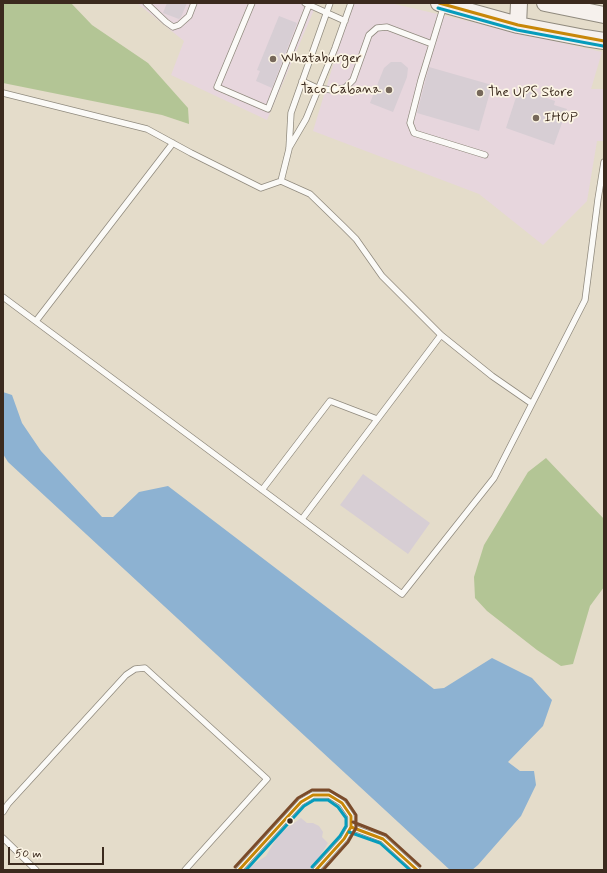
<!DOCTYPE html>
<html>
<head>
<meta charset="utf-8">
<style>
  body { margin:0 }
  #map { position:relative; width:607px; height:873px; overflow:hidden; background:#e4dcca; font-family:Mynerve,sans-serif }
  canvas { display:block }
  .frame { position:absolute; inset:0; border:4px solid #3b2a1e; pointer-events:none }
  .scale { position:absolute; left:8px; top:847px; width:96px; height:18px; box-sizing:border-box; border:2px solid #3b2a1e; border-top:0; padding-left:5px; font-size:12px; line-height:14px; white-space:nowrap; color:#3b2a1e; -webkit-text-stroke:3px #fcf5e5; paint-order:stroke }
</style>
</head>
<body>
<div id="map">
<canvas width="607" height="873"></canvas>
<div class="frame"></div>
<div class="scale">50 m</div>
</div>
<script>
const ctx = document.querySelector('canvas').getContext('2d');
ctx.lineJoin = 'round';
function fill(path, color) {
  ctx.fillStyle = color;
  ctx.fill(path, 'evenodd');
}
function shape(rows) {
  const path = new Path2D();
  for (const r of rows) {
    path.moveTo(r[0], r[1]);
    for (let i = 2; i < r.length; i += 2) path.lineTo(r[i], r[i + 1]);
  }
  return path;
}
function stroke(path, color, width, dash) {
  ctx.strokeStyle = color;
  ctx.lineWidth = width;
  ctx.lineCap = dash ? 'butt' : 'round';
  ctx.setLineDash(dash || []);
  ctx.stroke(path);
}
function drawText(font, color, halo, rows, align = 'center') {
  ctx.font = font + ' Mynerve,sans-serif';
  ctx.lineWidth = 3.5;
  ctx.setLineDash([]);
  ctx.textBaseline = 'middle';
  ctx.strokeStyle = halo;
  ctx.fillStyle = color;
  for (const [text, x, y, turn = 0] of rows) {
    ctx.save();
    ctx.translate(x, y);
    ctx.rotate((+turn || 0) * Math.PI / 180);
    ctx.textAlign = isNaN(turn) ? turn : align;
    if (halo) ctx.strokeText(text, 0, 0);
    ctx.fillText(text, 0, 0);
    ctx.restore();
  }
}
const built = shape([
  [137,3,317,3,267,120,171,75,184,41],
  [352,3,390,3,602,52,591,89,604,89,604,141,597,141,587,201,543,245,479,194,313,131]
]);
const forest = shape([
  [3,3,71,3,92,25,148,63,188,108,189,124,162,115,3,83],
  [546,458,604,519,604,587,590,606,573,664,561,666,537,650,487,611,475,598,474,577,484,545,528,472]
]);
const water = shape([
  [3,392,12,395,22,423,41,451,102,517,113,517,139,492,168,486,434,689,444,688,492,658,532,678,552,700,543,726,508,762,520,771,534,771,536,785,521,816,478,865,472,870,450,870,8,462,3,454]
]);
const building = shape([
  [167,3,187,3,181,17,179,19,163,13],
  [279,16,297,23,272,88,256,81,260,71,257,70],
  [391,62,401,62,408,68,407,77,393,112,370,103,384,68],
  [429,67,492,85,479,131,417,113],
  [519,88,555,101,554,105,567,109,554,145,506,128],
  [363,474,430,523,408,554,340,505],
  [301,818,307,823,313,823,319,826,323,832,322,837,328,843,313,868,309,870,245,870,266,856,279,834]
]);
const service = shape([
  [146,3,166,22,173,27,179,25,189,16,194,3],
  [252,3,217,87,268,109,309,5],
  [305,3,345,21],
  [444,5,421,80,410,123,414,133,485,155],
  [302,81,317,88,332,90,345,88,353,80,369,35,377,28,387,27,432,44],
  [3,93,147,129,191,153,261,188,281,181,289,149,291,113,330,3],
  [289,148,306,119,335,48,351,3],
  [281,181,310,194,344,227,356,239,382,276,441,335,492,376,531,403],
  [3,297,402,594,494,478,585,300,598,199,604,162],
  [36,321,173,143],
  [262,490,330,401,377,419],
  [302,519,441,335],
  [3,812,8,804,126,675,135,669,145,668,267,779,185,870],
  [351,827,383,839,417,870],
  [3,838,36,870],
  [239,870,301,802,313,795,329,795,342,803,351,816,351,827,344,839,316,870]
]);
const secondary = shape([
  [439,3,518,25,585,38,604,41],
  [545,3,604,15],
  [518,25,519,3]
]);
const bus1 = shape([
  [439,3,518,25,604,41],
  [351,827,383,839,417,870],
  [239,870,301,802,313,795,329,795,342,803,351,816,351,827,344,839,316,870]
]);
const bus2 = shape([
  [438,8,517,30,603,46],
  [349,832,380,843,410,870],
  [246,870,304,806,314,800,328,800,338,807,346,818,346,826,340,836,312,867]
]);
const bus3 = shape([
  [353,822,386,835,420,866],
  [235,867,298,798,312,790,329,790,346,800,356,815,356,828,348,842,323,870]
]);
const markers = [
  [273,59,4,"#76685a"],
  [389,90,4,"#76685a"],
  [480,93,4,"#76685a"],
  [536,118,4,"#76685a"],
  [290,821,3.5,"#3b2a1e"]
];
const poiNames = [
  ["Whataburger",281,59],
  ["Taco Cabana",381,90,"right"],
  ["The UPS Store",488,93],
  ["IHOP",544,118]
];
fill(built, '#e7d6dd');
fill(forest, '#b3c595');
fill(water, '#8db2d2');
fill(building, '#d7ced4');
stroke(service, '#908a7e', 7);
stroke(secondary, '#908a7e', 18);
stroke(service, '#fbfaf7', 5.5);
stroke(secondary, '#f6f1ed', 16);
stroke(bus1, '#c88708', 3);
stroke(bus2, '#069cbc', 3);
stroke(bus3, '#7a4b2a', 3);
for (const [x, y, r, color] of markers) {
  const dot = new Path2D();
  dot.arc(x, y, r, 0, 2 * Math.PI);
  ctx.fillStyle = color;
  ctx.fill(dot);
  stroke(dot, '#fcf5e5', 1.5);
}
drawText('14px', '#3b2a1e', '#fcf5e5', poiNames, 'left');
</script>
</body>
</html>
